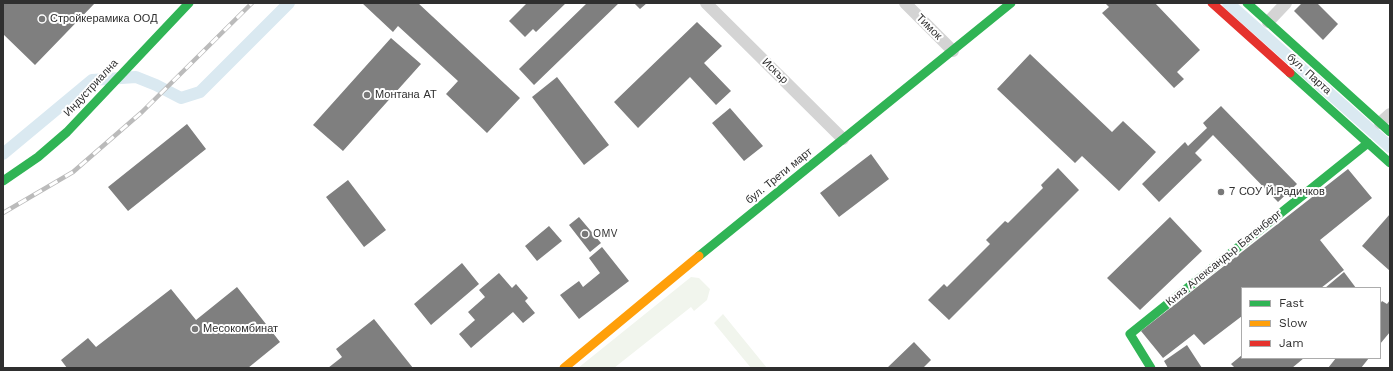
<!DOCTYPE html>
<html>
<head>
<meta charset="utf-8">
<style>
  body { margin:0 }
  #map { position:relative; width:1393px; height:371px; overflow:hidden; background:#fff; font-family:"Work Sans",sans-serif }
  canvas { display:block }
  .frame { position:absolute; inset:0; border:4px solid #2f2f2f; pointer-events:none }
  .legend { position:absolute; left:1241px; top:287px; width:140px; height:72px; box-sizing:border-box; background:#fff; border:1px solid #acacac; margin:0; padding:5px 7px; list-style:none; font-size:12px; color:#2f2f2f }
  .legend li { display:flex; align-items:center; gap:8px; height:20px }
  .legend b { width:20px; border:1px solid #acacac }
</style>
</head>
<body>
<div id="map">
<canvas width="1393" height="371"></canvas>
<div class="frame"></div>
<ul class="legend">
<li><b style="height:5px;background:#30b455"></b>Fast</li>
<li><b style="height:5px;background:#ff9f0a"></b>Slow</li>
<li><b style="height:5px;background:#e5322d"></b>Jam</li>
</ul>
</div>
<script>
const ctx = document.querySelector('canvas').getContext('2d');
ctx.lineJoin = 'round';
function fill(path, color) {
  ctx.fillStyle = color;
  ctx.fill(path, 'evenodd');
}
function shape(rows) {
  const path = new Path2D();
  for (const r of rows) {
    path.moveTo(r[0], r[1]);
    for (let i = 2; i < r.length; i += 2) path.lineTo(r[i], r[i + 1]);
  }
  return path;
}
function stroke(path, color, width, dash) {
  ctx.strokeStyle = color;
  ctx.lineWidth = width;
  ctx.lineCap = dash ? 'butt' : 'round';
  ctx.setLineDash(dash || []);
  ctx.stroke(path);
}
function drawText(font, color, halo, rows, align = 'center') {
  ctx.font = font + ' "Work Sans",sans-serif';
  ctx.lineWidth = 4;
  ctx.setLineDash([]);
  ctx.textBaseline = 'middle';
  ctx.strokeStyle = halo;
  ctx.fillStyle = color;
  for (const [text, x, y, turn = 0] of rows) {
    ctx.save();
    ctx.translate(x, y);
    ctx.rotate((+turn || 0) * Math.PI / 180);
    ctx.textAlign = isNaN(turn) ? turn : align;
    if (halo) ctx.strokeText(text, 0, 0);
    ctx.fillText(text, 0, 0);
    ctx.restore();
  }
}
const green = shape([
  [691,277,699,278,710,289,707,300,694,311,691,307,614,368,578,368],
  [723,314,767,368,751,368,714,323]
]);
const canal = shape([
  [1228,3,1390,147],
  [3,154,92,80,136,77,156,85,181,98,200,92,289,3]
]);
const building = shape([
  [3,3,95,3,35,65,3,34],
  [362,3,418,3,520,98,487,133,446,94,458,81,398,26,393,32],
  [527,3,566,3,536,32,533,29,525,37,509,21],
  [587,3,619,3,534,85,519,69],
  [634,3,647,3,640,9],
  [1105,3,1155,3,1200,50,1177,72,1184,79,1174,88,1102,13,1109,7],
  [1302,3,1317,3,1338,24,1323,40,1294,11],
  [697,22,722,46,704,63,731,91,716,105,690,77,638,128,614,102],
  [391,38,421,64,343,151,313,125],
  [1030,54,1112,132,1123,121,1156,152,1119,191,1082,156,1075,163,997,89],
  [557,77,609,145,584,165,532,97],
  [1221,106,1297,184,1278,202,1213,135,1195,153,1202,160,1159,202,1142,184,1185,142,1188,146,1207,128,1203,123],
  [730,108,763,146,744,161,712,123],
  [187,124,206,149,128,211,108,187],
  [871,154,889,179,839,217,820,193],
  [1058,168,1079,190,949,320,928,300,944,284,947,287,990,244,986,240,1005,221,1008,223,1043,188,1041,185],
  [1348,169,1372,198,1320,240,1344,270,1321,288,1242,288,1242,316,1204,345,1194,334,1163,358,1141,331],
  [348,180,386,230,364,247,326,197],
  [1390,214,1390,271,1362,246],
  [579,217,601,243,590,252,569,225],
  [1170,217,1202,251,1140,310,1107,278],
  [549,226,562,241,537,261,525,246],
  [602,247,629,281,579,319,560,295,579,281,583,287,600,273,589,258],
  [462,263,479,284,431,325,414,304],
  [1344,272,1356,288,1325,288],
  [499,273,512,288,516,284,528,298,525,301,535,313,523,323,513,312,471,348,459,334,475,320,468,312,485,297,479,290],
  [237,287,280,342,248,368,67,368,61,360,88,338,96,347,171,289,196,320],
  [1390,300,1390,332,1380,344,1380,304,1382,301,1387,304],
  [374,319,413,368,328,368,342,357,336,349],
  [914,342,931,360,923,368,887,368],
  [1187,345,1202,368,1168,368,1164,361],
  [1242,355,1242,358,1304,358,1292,368,1235,368,1231,364],
  [1336,358,1369,358,1361,368,1328,368]
]);
const street = shape([
  [706,3,843,139],
  [905,3,953,51],
  [1268,22,1286,3],
  [1380,123,1390,114]
]);
const fast = shape([
  [1247,3,1390,132],
  [1290,73,1390,163],
  [3,181,38,157,67,132,189,3],
  [699,256,1011,3],
  [1151,368,1130,334,1368,143]
]);
const slow = shape([
  [564,368,699,256]
]);
const jam = shape([
  [1212,3,1290,73]
]);
const rail = shape([
  [3,213,73,172,142,112,252,3]
]);
const markers = [
  [42,19,4,"#787878"],
  [367,95,4,"#787878"],
  [1221,192,4,"#787878"],
  [585,234,4,"#787878"],
  [195,329,4,"#787878"]
];
const poiNames = [
  ["Стройкерамика ООД",50,19],
  ["Монтана АТ",375,95],
  ["7 СОУ Й.Радичков",1229,192],
  ["OMV",593,234],
  ["Месокомбинат",203,329]
];
const streetNames = [
  ["Тимок",929,27,45],
  ["Искър",775,71,44],
  ["бул. Парта",1309,74,42],
  ["Индустриална",91,88,-47],
  ["бул. Трети март",779,176,-39],
  ["Княз Александър Батенберг",1224,258,-39]
];
fill(green, '#f1f5ed');
stroke(canal, '#dae9f1', 12);
fill(building, '#7f7f7f');
stroke(street, '#d4d4d4', 12);
stroke(fast, '#30b455', 9);
stroke(slow, '#ff9f0a', 9);
stroke(jam, '#e5322d', 9);
stroke(rail, '#bbb', 4.5);
stroke(rail, '#fff', 3, [9]);
for (const [x, y, r, color] of markers) {
  const dot = new Path2D();
  dot.arc(x, y, r, 0, 2 * Math.PI);
  ctx.fillStyle = color;
  ctx.fill(dot);
  stroke(dot, '#fff', 1.5);
}
drawText('11px', '#2f2f2f', '#fff', poiNames, 'left');
drawText('11px', '#2f2f2f', '#fff', streetNames);
</script>
</body>
</html>
